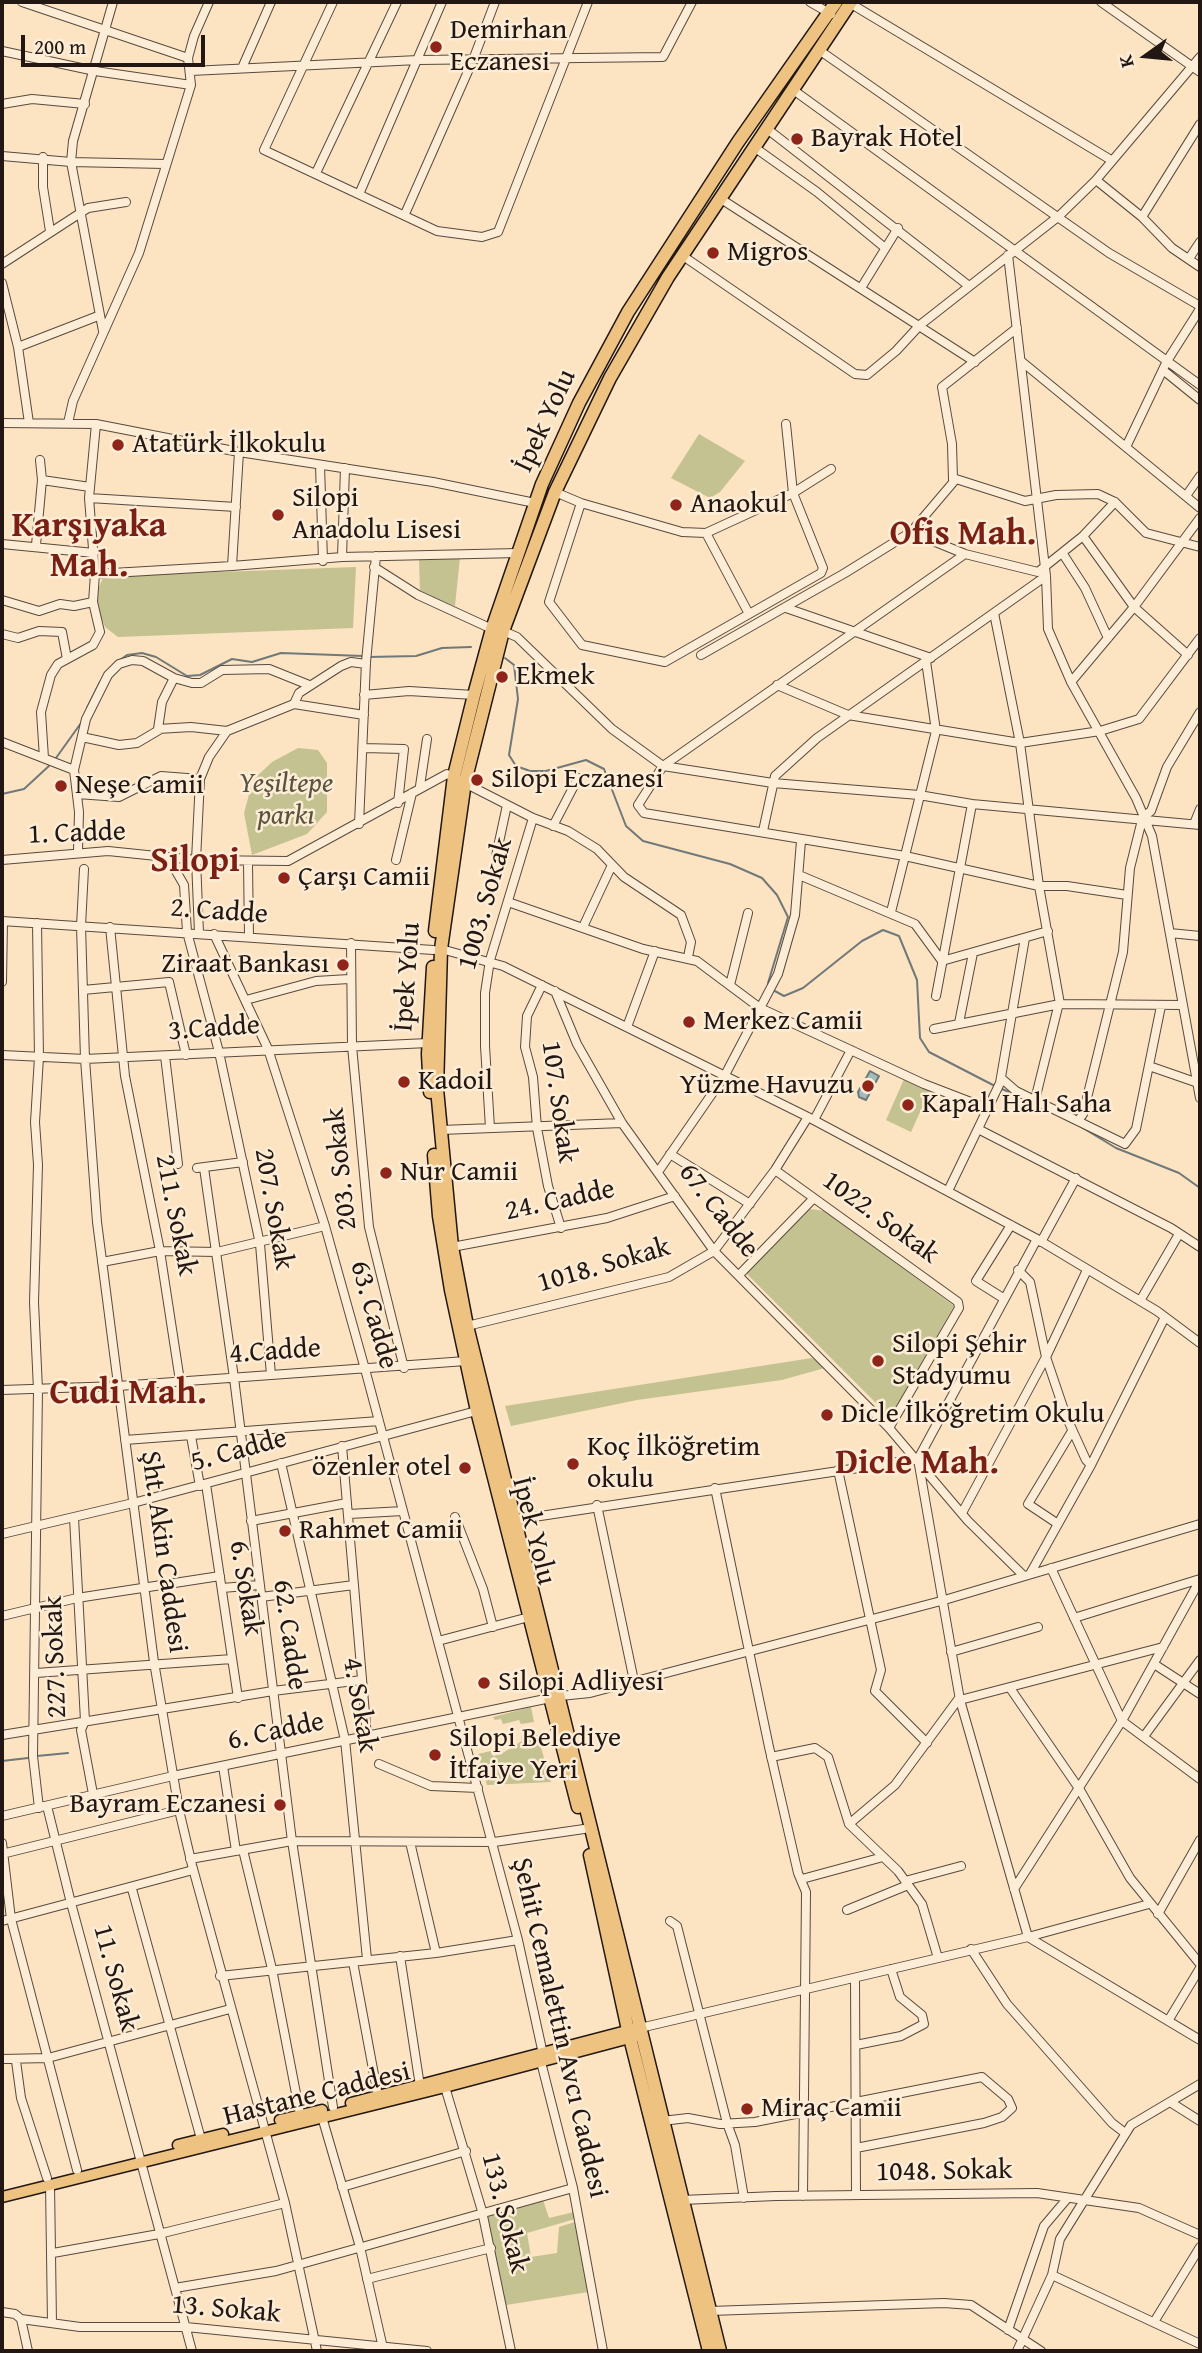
<!DOCTYPE html>
<html>
<head>
<meta charset="utf-8">
<style>
  body { margin:0 }
  #map { position:relative; width:1202px; height:2353px; overflow:hidden; background:#fce3c2; font-family:"Gentium Book Plus",serif }
  canvas { display:block }
  .frame { position:absolute; inset:0; border:4px solid #221712; pointer-events:none }
  .north { position:absolute; left:1111px; top:21px; width:70px; height:70px; -webkit-text-stroke:5px #fdedd7; paint-order:stroke; rotate:255deg; font-size:19px; font-weight:700; line-height:28px; text-align:center; color:#221712 }
  .north::after { content:''; display:block; margin:auto; width:24px; height:32px; background:#221712; clip-path:polygon(50% 0,100% 100%,50% 72%,0 100%) }
  .scale { position:absolute; left:21px; top:35px; width:184px; height:32px; box-sizing:border-box; border:4px solid #221712; border-top:0; padding-left:9px; font-size:21px; line-height:24px; white-space:nowrap; color:#221712; -webkit-text-stroke:5px #fdedd7; paint-order:stroke }
</style>
</head>
<body>
<div id="map">
<canvas width="1202" height="2353"></canvas>
<div class="frame"></div>
<div class="north">K</div>
<div class="scale">200 m</div>
</div>
<script>
const ctx = document.querySelector('canvas').getContext('2d');
ctx.lineJoin = 'round';
function fill(path, color) {
  ctx.fillStyle = color;
  ctx.fill(path, 'evenodd');
}
function shape(rows) {
  const path = new Path2D();
  for (const r of rows) {
    path.moveTo(r[0], r[1]);
    for (let i = 2; i < r.length; i += 2) path.lineTo(r[i], r[i + 1]);
  }
  return path;
}
function stroke(path, color, width, dash) {
  ctx.strokeStyle = color;
  ctx.lineWidth = width;
  ctx.lineCap = dash ? 'butt' : 'round';
  ctx.setLineDash(dash || []);
  ctx.stroke(path);
}
function drawText(font, color, halo, rows, align = 'center') {
  ctx.font = font + ' "Gentium Book Plus",serif';
  ctx.lineWidth = 5;
  ctx.setLineDash([]);
  ctx.textBaseline = 'middle';
  ctx.strokeStyle = halo;
  ctx.fillStyle = color;
  for (const [text, x, y, turn = 0] of rows) {
    ctx.save();
    ctx.translate(x, y);
    ctx.rotate((+turn || 0) * Math.PI / 180);
    ctx.textAlign = isNaN(turn) ? turn : align;
    if (halo) ctx.strokeText(text, 0, 0);
    ctx.fillText(text, 0, 0);
    ctx.restore();
  }
}
const green = shape([
  [699,434,745,461,720,492,710,498,671,478],
  [460,557,455,606,420,593,419,559],
  [356,567,353,628,118,637,105,627,97,607,99,587,103,578,109,576],
  [298,748,318,750,327,763,327,812,307,834,252,855,244,813,253,780,272,762],
  [904,1079,930,1090,911,1132,886,1120],
  [810,1209,825,1211,954,1306,890,1417,746,1273],
  [812,1358,828,1367,782,1380,637,1400,511,1426,505,1406],
  [531,1707,534,1722,521,1724,519,1720,503,1724,501,1719,495,1720,493,1717],
  [537,1734,551,1782,487,1785,478,1754,491,1751,493,1756,501,1754,522,1741,521,1737],
  [543,2200,549,2218,574,2212,575,2219,527,2233,531,2257,557,2253,559,2227,575,2222,588,2292,506,2305,487,2216]
]);
const water = shape([
  [870,1071,879,1076,866,1100,859,1097,858,1092,870,1071]
]);
const stream = shape([
  [369,657,416,656,442,648,471,647],
  [505,658,514,665,518,699,509,755,516,766,530,771,546,771,586,760,604,769,626,826,643,841,730,864,762,878,777,895,788,917,768,983],
  [120,660,127,655,142,653,156,657,187,676,200,675,232,659,252,662,281,653,363,656],
  [87,708,100,682],
  [56,758,81,723],
  [2,794,24,789,50,765],
  [773,990,784,996,803,988,862,941,883,930,899,936,917,980,920,1038,929,1052,993,1085],
  [1002,1089,1016,1095],
  [1078,1125,1116,1148,1179,1173,1200,1188],
  [37,1756,68,1753],
  [2,1761,28,1758]
]);
const minor = shape([
  [22,2,188,58],
  [333,2,264,150,437,231,482,237,498,232,588,2],
  [810,2,831,14],
  [848,2,1111,160],
  [1101,2,1200,72],
  [819,50,1109,253,1200,306],
  [2,51,95,71,191,85],
  [242,68,271,2],
  [191,71,418,60,663,57,692,2],
  [792,89,1200,385],
  [2,104,32,99,85,104],
  [766,128,969,286],
  [754,147,817,192,884,247],
  [2,156,71,162,165,164],
  [43,157,43,187,50,231],
  [316,173,397,2],
  [1096,180,1142,217,1172,248,1200,267],
  [360,192,442,2],
  [721,199,975,362],
  [405,214,473,60,495,2],
  [1142,217,1200,124],
  [1008,255,1046,576,1048,629,1071,682,1136,798,1152,836,1200,1098],
  [683,256,855,374,867,375,896,351,920,325,1059,216,1096,180,1200,57],
  [1190,257,1200,242],
  [2,264,88,208,126,202],
  [2,283,18,347,29,423],
  [861,288,898,228],
  [103,331,71,162,73,141,113,2],
  [18,347,98,316],
  [1021,361,1200,508],
  [1163,370,1200,400],
  [2,423,96,424,239,452,433,482,535,503],
  [68,423,73,401,139,253,191,85,188,58,194,36,209,2],
  [1126,447,1167,361,1200,309],
  [239,452,232,566,342,557,518,553],
  [320,465,323,561],
  [42,480,90,487],
  [953,480,952,444,942,387,1017,328],
  [555,492,581,503,682,532,706,533,793,493,831,469],
  [1186,496,1200,476],
  [89,498,236,507],
  [581,503,549,602,582,645,665,662,821,573,823,568,793,493,786,424],
  [911,532,965,554,1038,572,1083,536,1115,502],
  [706,533,749,614],
  [1083,536,1134,607,1188,655],
  [2,544,94,553],
  [36,545,42,480,40,460],
  [965,554,663,766,638,805,644,813,905,856,1039,886,1067,886,1127,895],
  [1063,554,1085,588,1108,638],
  [342,557,345,468],
  [374,567,418,595,492,629],
  [95,574,232,566],
  [2,600,39,611,60,604,74,606,93,602],
  [786,608,931,658],
  [994,613,1020,743,1039,886,1060,1004],
  [503,631,517,637,612,729,663,766,773,783,919,795,972,804,1200,825],
  [2,634,18,638,39,631,62,632,67,659],
  [701,655,845,573,911,532,956,479,1025,501,1056,495,1098,494,1115,502,1146,533,1200,547],
  [174,678,162,702,158,729,191,727,227,731],
  [1071,682,1134,607,1200,518],
  [777,685,848,715,1020,743,1100,731,1139,719,1200,638],
  [364,695,409,691,474,695],
  [294,704,299,693,341,666,351,662,366,664],
  [82,737,119,745,137,743,159,730],
  [2,742,74,770],
  [363,748,404,749,398,803],
  [44,758,41,712,51,675,58,664,93,645,100,632,93,602,95,574,89,498,96,424],
  [420,786,427,739],
  [77,794,119,797,161,776,200,779],
  [1143,817,1151,811,1167,767,1200,712],
  [359,824,366,662,376,556],
  [1194,824,1200,809],
  [553,826,578,778],
  [763,831,775,776,817,738,1046,576],
  [78,851,79,812,74,770,86,719,108,675,119,664,132,660,143,661,174,678,192,683,201,683,222,670,269,669,309,685],
  [496,856,507,805],
  [169,859,184,885,187,932,219,1052,260,1244,271,1375],
  [2,860,108,851,196,860,288,861,447,774,533,818,568,831,597,849,624,877,681,915,691,942,688,957],
  [396,860,412,793],
  [248,863,249,937],
  [84,869,81,926,85,1059,97,1222,154,1662,179,1810,192,1865,285,2203,317,2351],
  [799,875,915,924,942,961,1048,931],
  [508,902,643,949,697,961,760,1008,924,1084,989,1109],
  [891,912,936,731,926,661],
  [2,921,433,950],
  [37,923,39,1057,35,1122,38,1165,34,1302,38,1390,33,1756,39,1808],
  [110,927,125,1076,160,1251,180,1381],
  [583,927,612,865],
  [199,933,196,860,200,779,209,757,227,731,294,704,364,715],
  [1170,933,1200,936],
  [214,934,268,1049,325,1226,365,1369,518,1940,543,2054,541,2062,573,2188,603,2351],
  [351,943,352,1046,369,1227,404,1368],
  [441,949,503,966,808,1117,1037,1239,1157,1311,1200,1343],
  [2,982,3,921],
  [542,985,527,1016,525,1047,533,1077,537,1128,548,1186,561,1228],
  [730,985,748,913],
  [83,990,169,982,186,1055],
  [555,991,577,1044,622,1123,714,1251,889,1428,968,1521,1024,1576],
  [936,996,972,804],
  [246,1000,316,981,349,979],
  [959,1023,973,953],
  [627,1027,655,951],
  [934,1029,1060,1004,1183,1005],
  [2,1055,85,1059,428,1043],
  [165,1056,178,1164],
  [1149,1066,1198,1083],
  [1001,1078,1016,1091,1125,1144,1136,1129,1161,1006],
  [1035,1100,1058,1007],
  [814,1120,851,1050],
  [1078,1121,1083,1114,1123,952,1130,868,1142,820],
  [490,1128,485,1046,485,993,490,960,533,818],
  [978,1129,1171,1228,1200,1247],
  [441,1130,622,1123],
  [670,1154,750,1204],
  [197,1168,243,1162],
  [204,1168,234,1378,292,1841,333,2107],
  [775,1170,958,1302,959,1308,889,1428],
  [658,1172,725,1075,778,974,795,915,801,841],
  [948,1191,1000,1083,1025,938],
  [1037,1239,918,1459,960,1700,1028,1937,1200,2040],
  [1041,1242,1076,1178],
  [452,1247,607,1218,675,1196],
  [102,1262,160,1251,217,1252,325,1226],
  [1018,1270,1030,1282,1046,1357,1066,1416,1086,1460,1091,1465],
  [739,1275,813,1199],
  [1003,1298,976,1281,1011,1225],
  [1140,1301,1179,1234],
  [467,1326,669,1277,714,1251,775,1170,808,1117],
  [2,1390,118,1386,466,1361],
  [191,1436,200,1486],
  [125,1440,379,1421],
  [342,1446,367,1737],
  [281,1463,345,1740,367,1959],
  [838,1470,881,1670,875,1691,927,1743],
  [206,1484,238,1698],
  [715,1488,769,1747,798,1873,806,1892,803,2196],
  [597,1505,634,1681],
  [962,1513,1046,1357,1087,1270],
  [349,1514,403,1511],
  [455,1517,483,1589,493,1627],
  [74,1518,85,1721,81,1730,93,1794],
  [514,1520,918,1459],
  [251,1521,347,1503],
  [1058,1524,1028,1504,1072,1431],
  [2,1534,133,1503,480,1410],
  [1051,1568,1122,1721,1200,1779],
  [1030,1574,1091,1465,1165,1317],
  [222,1588,259,1585],
  [261,1597,354,1585],
  [2,1616,77,1598,220,1576],
  [1074,1618,1200,1579],
  [438,1641,529,1617],
  [951,1652,1038,1627],
  [1154,1664,1200,1694],
  [36,1673,232,1659],
  [1010,1688,1080,1790,1130,1878,1200,1964],
  [960,1700,1163,1647],
  [2,1735,273,1691,362,1680],
  [1145,1735,1200,1660],
  [771,1757,815,1748,828,1757,849,1824,898,1871,922,1904,938,1958],
  [379,1764,431,1786,478,1788],
  [223,1766,236,1851],
  [47,1806,71,1903,192,2351],
  [2,1816,173,1776,560,1696,590,1693,941,1601,1200,1524],
  [849,1824,895,1785,960,1697],
  [410,1842,436,1953],
  [2,1843,11,1919,77,2170],
  [243,1850,272,1969,300,2114],
  [2,1854,179,1810],
  [190,1859,292,1841,494,1842,584,1829],
  [802,1879,883,1857],
  [905,1881,961,1866],
  [132,1889,201,2139],
  [1014,1889,1123,1719,1200,1580],
  [847,1910,908,1885],
  [1158,1914,1200,1840],
  [2,1921,193,1870],
  [670,1921,677,1926,727,2123,735,2145,744,2198],
  [971,1949,1007,2004,1112,2123,1125,2133],
  [400,1956,420,2086],
  [353,1962,378,2096],
  [220,1976,436,1953,518,1940],
  [855,1978,856,2195],
  [1168,2021,1200,1968],
  [640,2028,1028,1937,1149,1904],
  [856,2045,901,2036,924,2024,922,2015,900,1997,891,1969],
  [2,2059,48,2058,230,2009],
  [16,2061,21,2098,47,2178],
  [445,2087,482,2211,511,2351],
  [1170,2102,1200,2121],
  [322,2117,360,2247,383,2348],
  [662,2121,688,2118,720,2124,755,2122,982,2077,1008,2099,1012,2108,1002,2117,984,2123,856,2148],
  [50,2184,52,2323],
  [342,2187,466,2151],
  [682,2200,776,2196,1037,2193,1139,2208,1200,2235],
  [53,2253,159,2234,285,2203],
  [1052,2275,1200,2344],
  [367,2279,491,2248],
  [175,2288,276,2271,573,2188],
  [710,2311,944,2303,971,2305,1041,2351],
  [2,2312,15,2314,21,2319,28,2351],
  [21,2319,80,2327,186,2327,427,2351],
  [1154,2322,1200,2247],
  [1008,2330,1044,2226,1066,2200],
  [1017,2351,1052,2275,1060,2239,1131,2125,1200,2084]
]);
const major = shape([
  [351,2103,634,2029],
  [280,2120,322,2110],
  [178,2145,223,2134],
  [2,2197,445,2087,637,2036]
]);
const highway = shape([
  [435,931,454,776,474,695,492,629,542,484,579,403,628,312,738,142,836,2],
  [430,1092,428,1054,433,967],
  [434,1155,439,1216,451,1290,477,1411,578,1807],
  [590,1855,628,2030,709,2351],
  [720,2351,467,1326,452,1247,437,1089,441,949,465,782,503,631,555,492,610,378,668,277,851,2]
]);
const markers = [
  [436,47,7,"#8f2418"],
  [797,139,7,"#8f2418"],
  [713,253,7,"#8f2418"],
  [118,445,7,"#8f2418"],
  [676,505,7,"#8f2418"],
  [278,515,7,"#8f2418"],
  [502,677,7,"#8f2418"],
  [477,780,7,"#8f2418"],
  [61,786,7,"#8f2418"],
  [284,878,7,"#8f2418"],
  [343,965,7,"#8f2418"],
  [689,1022,7,"#8f2418"],
  [404,1082,7,"#8f2418"],
  [868,1086,7,"#8f2418"],
  [908,1105,7,"#8f2418"],
  [386,1173,7,"#8f2418"],
  [878,1361,7,"#8f2418"],
  [827,1415,7,"#8f2418"],
  [573,1464,7,"#8f2418"],
  [465,1468,7,"#8f2418"],
  [285,1531,7,"#8f2418"],
  [484,1683,7,"#8f2418"],
  [435,1755,7,"#8f2418"],
  [280,1805,7,"#8f2418"],
  [747,2109,7,"#8f2418"]
];
const poiNames = [
  ["Demirhan",450,31],
  ["Eczanesi",450,63],
  ["Bayrak Hotel",811,139],
  ["Migros",727,253],
  ["Atatürk İlkokulu",132,445],
  ["Silopi",292,499],
  ["Anadolu Lisesi",292,531],
  ["Anaokul",690,505],
  ["Ekmek",516,677],
  ["Silopi Eczanesi",491,780],
  ["Neşe Camii",75,786],
  ["Çarşı Camii",298,878],
  ["Ziraat Bankası",329,965,"right"],
  ["Merkez Camii",703,1022],
  ["Kadoil",418,1082],
  ["Yüzme Havuzu",854,1086,"right"],
  ["Kapalı Halı Saha",922,1105],
  ["Nur Camii",400,1173],
  ["Silopi Şehir",892,1345],
  ["Stadyumu",892,1377],
  ["Dicle İlköğretim Okulu",841,1415],
  ["Koç İlköğretim",587,1448],
  ["okulu",587,1480],
  ["özenler otel",451,1468,"right"],
  ["Rahmet Camii",299,1531],
  ["Silopi Adliyesi",498,1683],
  ["Silopi Belediye",449,1739],
  ["İtfaiye Yeri",449,1771],
  ["Bayram Eczanesi",266,1805,"right"],
  ["Miraç Camii",761,2109]
];
const streetNames = [
  ["İpek Yolu",546,421,-65],
  ["1. Cadde",77,834,-2],
  ["1003. Sokak",486,904,-74],
  ["2. Cadde",219,912,4],
  ["İpek Yolu",408,977,-86],
  ["3.Cadde",214,1029,-4],
  ["107. Sokak",558,1102,82],
  ["203. Sokak",342,1169,-96],
  ["24. Cadde",560,1201,-12],
  ["207. Sokak",273,1209,80],
  ["67. Cadde",718,1211,52],
  ["211. Sokak",175,1215,79],
  ["1022. Sokak",880,1218,36],
  ["1018. Sokak",604,1266,-16],
  ["63. Cadde",373,1315,74],
  ["4.Cadde",275,1352,-4],
  ["5. Cadde",239,1451,-15],
  ["İpek Yolu",533,1531,76],
  ["Şht. Akin Caddesi",163,1552,82],
  ["6. Sokak",245,1588,81],
  ["62. Cadde",289,1635,82],
  ["227. Sokak",56,1657,-92],
  ["4. Sokak",359,1705,80],
  ["6. Cadde",276,1732,-12],
  ["11. Sokak",115,1978,75],
  ["Şehit Cemalettin Avcı Caddesi",559,2028,77],
  ["Hastane Caddesi",317,2095,-14],
  ["1048. Sokak",944,2172,-1],
  ["133. Sokak",504,2213,76],
  ["13. Sokak",226,2310,5]
];
const parkNames = [
  ["Yeşiltepe",286,785],
  ["parkı",286,817]
];
const districtNames = [
  ["Karşıyaka",89,527],
  ["Mah.",89,567],
  ["Ofis Mah.",963,535],
  ["Silopi",195,862],
  ["Cudi Mah.",128,1394],
  ["Dicle Mah.",917,1464]
];
fill(green, '#c3c290');
fill(water, '#a4bbbe');
stroke(water, '#707979', 2);
stroke(stream, '#707979', 2);
stroke(minor, '#584a3e', 10);
stroke(major, '#221712', 13);
stroke(highway, '#221712', 15);
stroke(minor, '#fdedd7', 8);
stroke(major, '#eec281', 10);
stroke(highway, '#eec281', 12);
for (const [x, y, r, color] of markers) {
  const dot = new Path2D();
  dot.arc(x, y, r, 0, 2 * Math.PI);
  ctx.fillStyle = color;
  ctx.fill(dot);
  stroke(dot, '#fdedd7', 2.5);
}
drawText('28px', '#221712', '#fdedd7', poiNames, 'left');
drawText('28px', '#221712', '#fdedd7', streetNames);
drawText('italic 28px', '#5a533e', '#fdedd7', parkNames);
drawText('bold 35px', '#7a1f14', '#fdedd7', districtNames);
</script>
</body>
</html>
